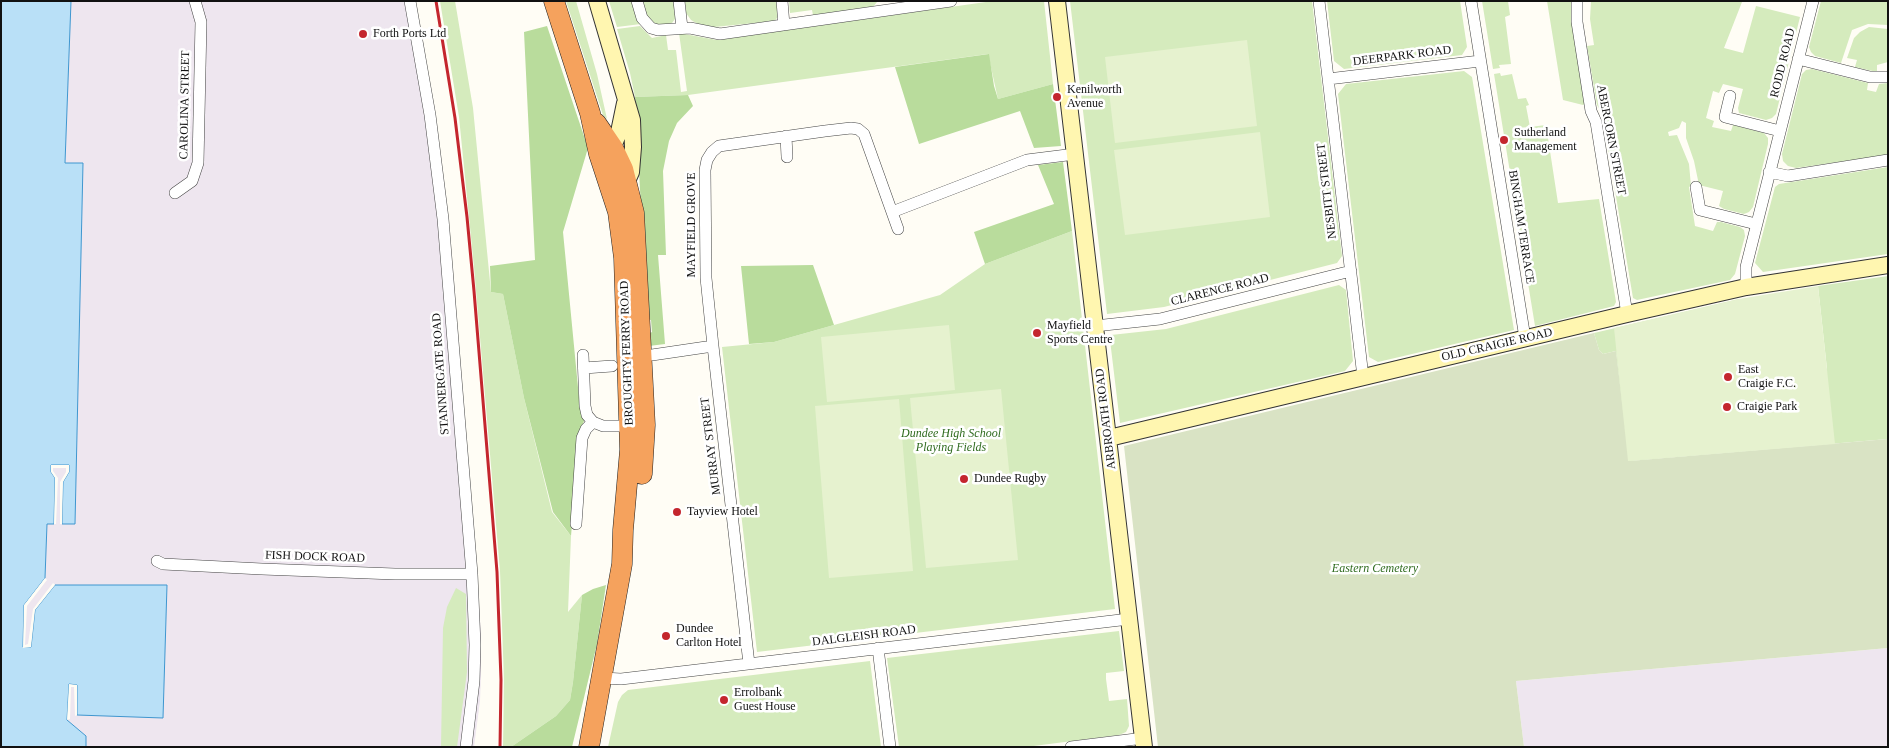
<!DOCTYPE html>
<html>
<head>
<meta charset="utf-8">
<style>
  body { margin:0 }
  #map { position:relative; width:1889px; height:748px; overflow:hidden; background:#fffdf5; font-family:"Times New Roman",serif }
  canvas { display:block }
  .frame { position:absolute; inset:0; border:2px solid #111; pointer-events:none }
</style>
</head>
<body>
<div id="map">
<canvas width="1889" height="748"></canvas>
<div class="frame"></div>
</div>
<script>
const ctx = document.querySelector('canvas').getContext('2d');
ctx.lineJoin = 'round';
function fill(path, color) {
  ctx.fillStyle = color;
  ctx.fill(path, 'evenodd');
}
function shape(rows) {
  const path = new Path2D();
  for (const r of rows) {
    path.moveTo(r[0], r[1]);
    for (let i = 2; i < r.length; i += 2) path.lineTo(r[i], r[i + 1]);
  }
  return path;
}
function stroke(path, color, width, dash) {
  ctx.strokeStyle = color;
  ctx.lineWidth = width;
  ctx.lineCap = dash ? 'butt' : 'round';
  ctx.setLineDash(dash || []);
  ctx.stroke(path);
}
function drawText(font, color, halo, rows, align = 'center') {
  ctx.font = font + ' "Times New Roman",serif';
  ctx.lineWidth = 5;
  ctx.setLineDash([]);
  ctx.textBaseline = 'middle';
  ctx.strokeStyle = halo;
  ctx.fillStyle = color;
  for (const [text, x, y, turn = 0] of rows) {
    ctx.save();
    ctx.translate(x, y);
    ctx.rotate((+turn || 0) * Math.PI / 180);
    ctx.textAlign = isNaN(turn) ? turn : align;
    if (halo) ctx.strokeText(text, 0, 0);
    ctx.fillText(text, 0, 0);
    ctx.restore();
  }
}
const industrial = shape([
  [71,1,415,1,476,559,481,635,481,676,480,701,474,747,86,747,86,736,67,720,69,684,163,718,167,585,31,647,23,648,24,605,45,578,47,524,54,523,51,465,69,465,75,524,83,163,65,164],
  [1888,648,1888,747,1524,747,1516,681]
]);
const green = shape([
  [440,1,455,1,473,108,491,292,503,294,524,398,552,512,571,536,568,612,582,595,573,682,570,700,556,716,511,747,503,747,504,680,500,571,474,267,459,117],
  [566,1,576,1,597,74,607,119,603,115],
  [609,1,633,1,641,24,617,27],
  [641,1,674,1,675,19,672,23,665,26,652,24,646,20],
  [685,1,777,1,778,16,775,21,714,27,698,24,691,20,686,13],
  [789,1,877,1,877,2,873,7,813,15,812,10,790,13],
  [993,1,1044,1,1053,84,998,99,988,54,688,95,635,97,630,73,617,29,640,26,652,38,666,35,668,50,676,50,681,92,687,91,679,33,717,40],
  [1070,1,1312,1,1342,256,1337,263,1164,307,1107,314],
  [1327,1,1460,1,1467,47,1462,55,1344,69,1334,61],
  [1482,1,1508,1,1510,15,1505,17,1511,64,1499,65,1500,68,1493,69],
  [1547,1,1573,1,1586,103,1583,105,1563,100],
  [1591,1,1742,2,1724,48,1743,53,1756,6,1800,17,1776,114,1772,118,1766,120,1739,113,1738,108,1743,89,1723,84,1719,93,1713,91,1706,118,1714,121,1712,127,1731,131,1733,125,1764,133,1768,138,1768,144,1753,207,1749,212,1744,214,1724,209,1719,206,1723,191,1699,185,1694,161,1686,138,1686,123,1682,121,1679,128,1668,132,1669,136,1677,135,1689,164,1691,186,1689,187,1695,226,1713,231,1717,222,1721,222,1740,227,1744,230,1745,236,1735,274,1730,280,1637,300,1633,298,1602,113,1597,105,1587,46,1594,45,1590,19],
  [1821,1,1888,1,1888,25,1868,24,1852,30,1841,63,1815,56,1811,52,1809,47],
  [1869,27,1888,29,1888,62,1877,65,1877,72,1855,67,1857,60,1847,58,1854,38,1860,32],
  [1812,69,1868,83,1867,90,1876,92,1879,84,1888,83,1888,155,1796,168,1788,166,1783,161,1782,154,1802,74,1806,70],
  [1464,71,1472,77,1514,330,1378,362,1369,357,1338,94,1346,84],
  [1500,73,1501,76,1512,74,1518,99,1526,98,1529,105,1526,106,1530,127,1546,125,1558,203,1599,199,1616,302,1614,306,1535,326,1494,74],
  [1888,167,1888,254,1763,272,1755,263,1775,187,1779,184],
  [1072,231,1115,609,757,652,722,347,774,342,940,295,985,264],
  [1888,276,1888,439,1628,461,1616,351,1603,354,1599,350,1594,333,1739,299,1827,369,1818,286],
  [1339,285,1346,290,1353,361,1345,371,1120,423,1110,340,1111,335,1166,329],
  [456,588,466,594,467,672,457,747,441,747,443,628,447,607],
  [1119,631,1124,671,1106,673,1106,679,1109,701,1127,699,1129,726,1126,732,1119,735,1026,747,899,747,887,658],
  [870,661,881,747,608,747,618,702,622,695,628,690]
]);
const forest = shape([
  [547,26,588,148,563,232,580,408,584,421,580,431,571,536,553,512,524,398,503,294,491,292,490,266,535,260,524,32],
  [989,54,994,86,998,99,1053,84,1061,146,1034,148,1020,111,919,144,895,67],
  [688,95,693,106,677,123,669,141,663,171,666,255,658,255,665,344,649,346,648,334,652,332,651,320,647,319,635,97],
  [1063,162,1072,231,985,264,974,232,1054,204,1038,165],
  [813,265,834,325,774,342,749,344,741,266],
  [606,585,597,644,572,747,511,747,556,716,570,700,573,682,582,595,593,589]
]);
const cemetery = shape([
  [1594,333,1599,350,1603,354,1616,351,1629,461,1888,439,1888,648,1516,681,1524,747,1158,747,1124,446]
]);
const pitch = shape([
  [1247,40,1257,126,1115,143,1105,57],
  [1260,132,1270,217,1125,235,1114,150],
  [1818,286,1835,444,1628,461,1614,328,1739,299],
  [949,325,955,390,827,402,821,337],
  [1001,389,1018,560,926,568,910,398],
  [899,399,913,571,829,578,815,406]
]);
const water = shape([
  [1,1,71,1,65,163,83,163,75,524,62,524,63,482,69,472,69,465,51,465,51,472,55,478,54,524,47,524,45,578,24,605,23,647,31,647,35,610,55,585,167,585,163,718,77,715,77,685,69,684,67,720,86,736,86,747,1,747,1,1]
]);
const pier = shape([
  [51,465,69,465,69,472,63,482,62,524,60,524,60,482,66,472,66,468,53,468,53,471,58,478,56,524,54,524,55,478,51,472],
  [45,578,47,580,27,606,25,645,28,644,33,609,53,583,55,585,35,610,31,647,23,648,24,605],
  [69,684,77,685,77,715,75,716,74,687,71,687,70,719,67,720]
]);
const street = shape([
  [410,1,430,115,443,219,472,574,475,645,474,681,466,747],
  [637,1,642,18,651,28,658,30,690,28,720,34,951,1],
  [679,1,682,28],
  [782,1,784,25],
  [1319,1,1363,377],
  [1471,1,1525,338],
  [1577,1,1577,22,1591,111,1596,122,1627,314],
  [1798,59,1870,77,1888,77],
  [1328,79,1480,61],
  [1730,96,1725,117,1780,131],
  [786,136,787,157],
  [1769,172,1788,176,1888,160],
  [1696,187,1700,210,1756,224],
  [175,193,192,181,198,163,201,22,195,1],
  [892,212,1027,160,1075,154],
  [1746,287,1746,267,1813,1],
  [1095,326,1160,319,1351,271],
  [713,346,706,278,705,170,707,160,712,152,719,146,825,131,851,128,858,129,864,134,898,229],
  [652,355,713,346,749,664],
  [584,368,612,366],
  [593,422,603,426,633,426],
  [576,524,582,438,586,429,593,422,587,415,585,406,583,355],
  [157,561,163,564,262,569,395,574,472,574],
  [878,648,890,747],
  [603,678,621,679,1129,619],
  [1071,747,1144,738]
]);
const secondary = shape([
  [597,1,632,120,633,147,631,172,627,181],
  [1057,1,1144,747],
  [609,156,619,132,625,103],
  [1109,438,1627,314,1746,287,1888,265]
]);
const highway = shape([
  [554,1,590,113,599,154,618,212,624,258,630,450,623,530,622,564,589,747],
  [596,123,613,148,623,169,634,213,645,425,642,474]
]);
const rail = shape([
  [436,1,455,118,467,217,474,291,497,572,501,680,500,747]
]);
const markers = [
  [363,34,5,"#c4262e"],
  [1057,97,5,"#c4262e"],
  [1504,140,5,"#c4262e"],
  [1037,333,5,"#c4262e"],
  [1728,377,5,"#c4262e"],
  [1727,407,5,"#c4262e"],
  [964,479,5,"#c4262e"],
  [677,512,5,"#c4262e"],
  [666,636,5,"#c4262e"],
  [724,700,5,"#c4262e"]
];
const poiNames = [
  ["Forth Ports Ltd",373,34],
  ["Kenilworth",1067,90],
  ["Avenue",1067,104],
  ["Sutherland",1514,133],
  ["Management",1514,147],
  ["Mayfield",1047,326],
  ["Sports Centre",1047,340],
  ["East",1738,370],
  ["Craigie F.C.",1738,384],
  ["Craigie Park",1737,407],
  ["Dundee Rugby",974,479],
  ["Tayview Hotel",687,512],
  ["Dundee",676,629],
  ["Carlton Hotel",676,643],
  ["Errolbank",734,693],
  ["Guest House",734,707]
];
const streetNames = [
  ["DEERPARK ROAD",1402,56,-7],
  ["RODD ROAD",1783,63,-76],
  ["CAROLINA STREET",185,105,-89],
  ["ABERCORN STREET",1611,140,79],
  ["NESBITT STREET",1327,191,-97],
  ["MAYFIELD GROVE",692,225,-90],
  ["BINGHAM TERRACE",1521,227,81],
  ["CLARENCE ROAD",1220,290,-14],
  ["OLD CRAIGIE ROAD",1497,345,-13],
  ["BROUGHTY FERRY ROAD",627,353,-92],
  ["STANNERGATE ROAD",441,374,-94],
  ["ARBROATH ROAD",1106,419,-97],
  ["MURRAY STREET",711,446,-97],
  ["FISH DOCK ROAD",315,557,2],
  ["DALGLEISH ROAD",864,636,-7]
];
const parkNames = [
  ["Dundee High School",951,434],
  ["Playing Fields",951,448],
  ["Eastern Cemetery",1375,569]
];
fill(industrial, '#eee6ef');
fill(green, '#d5ebbd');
fill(forest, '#b9dc9c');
fill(cemetery, '#d9e3c4');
fill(pitch, '#e6f2cf');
fill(water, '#b9e0f7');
stroke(water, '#3f96cf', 1);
fill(pier, '#fffdf5');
stroke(street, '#444', 12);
stroke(secondary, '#333', 18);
stroke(highway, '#222', 21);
stroke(street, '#fff', 11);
stroke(secondary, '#fff6b0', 16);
stroke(highway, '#f5a25d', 20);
stroke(rail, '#c4262e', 3);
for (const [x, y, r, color] of markers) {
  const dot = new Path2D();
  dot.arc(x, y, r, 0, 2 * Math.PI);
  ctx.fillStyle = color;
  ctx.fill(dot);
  stroke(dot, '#fff', 2);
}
drawText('12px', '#111', '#fff', poiNames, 'left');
drawText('12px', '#111', '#fff', streetNames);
drawText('italic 12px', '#2f6b1f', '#fff', parkNames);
</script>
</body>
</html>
